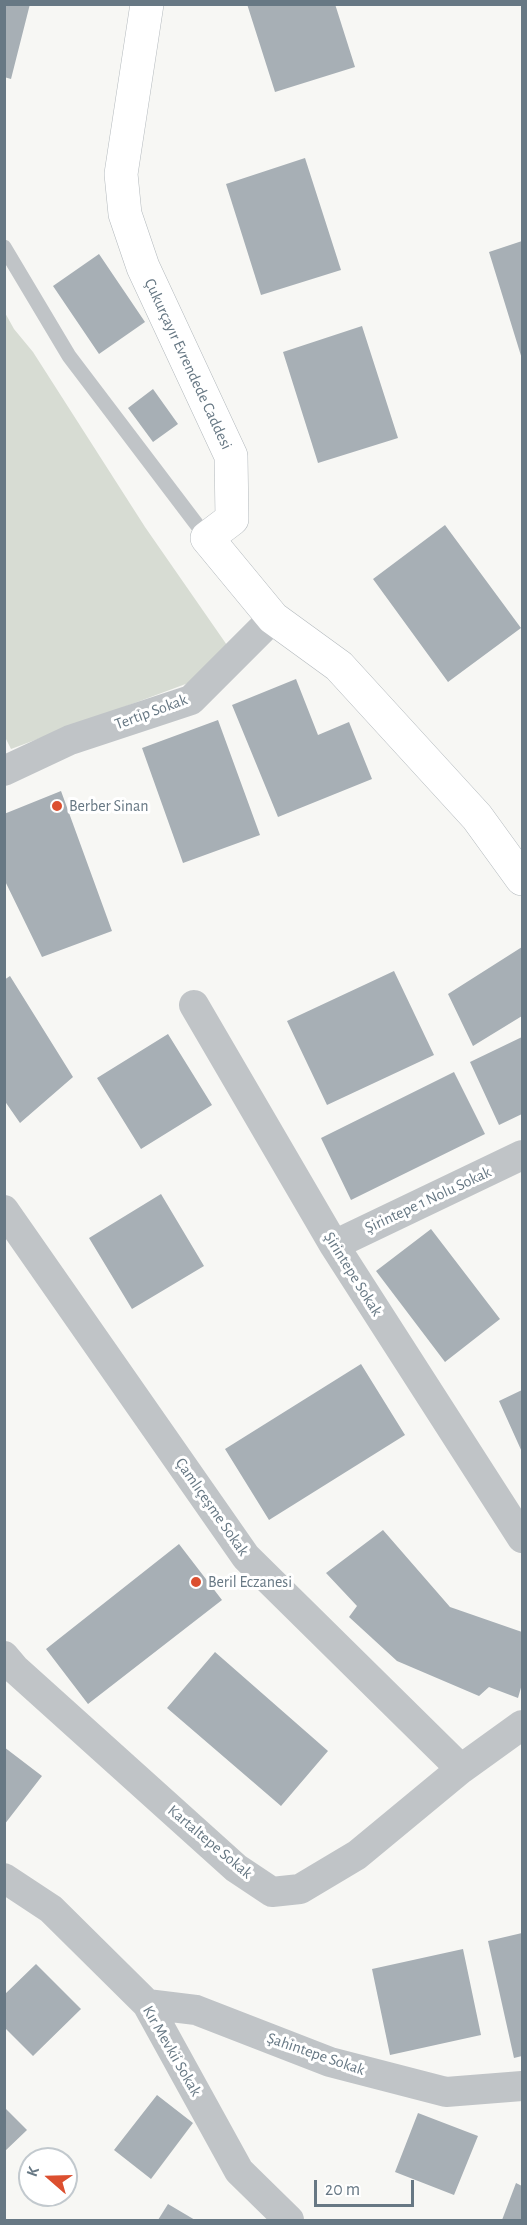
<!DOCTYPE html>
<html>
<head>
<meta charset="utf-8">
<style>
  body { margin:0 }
  #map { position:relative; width:527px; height:2225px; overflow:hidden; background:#f7f7f4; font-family:"Alegreya Sans",sans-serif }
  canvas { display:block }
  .frame { position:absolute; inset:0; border:6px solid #677884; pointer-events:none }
  .north { position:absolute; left:18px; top:2147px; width:60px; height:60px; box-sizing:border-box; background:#fff; border:2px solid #c2c9ce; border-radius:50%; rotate:290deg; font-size:16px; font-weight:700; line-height:24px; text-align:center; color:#677884 }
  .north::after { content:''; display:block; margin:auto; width:21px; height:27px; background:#dc4f2f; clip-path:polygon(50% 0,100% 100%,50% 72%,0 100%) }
  .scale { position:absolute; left:314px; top:2180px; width:100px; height:27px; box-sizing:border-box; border:3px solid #677884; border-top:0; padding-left:8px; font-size:18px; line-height:21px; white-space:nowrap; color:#677884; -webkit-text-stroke:4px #fff; paint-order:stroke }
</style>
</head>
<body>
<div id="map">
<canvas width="527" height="2225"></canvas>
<div class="frame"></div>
<div class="north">K</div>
<div class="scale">20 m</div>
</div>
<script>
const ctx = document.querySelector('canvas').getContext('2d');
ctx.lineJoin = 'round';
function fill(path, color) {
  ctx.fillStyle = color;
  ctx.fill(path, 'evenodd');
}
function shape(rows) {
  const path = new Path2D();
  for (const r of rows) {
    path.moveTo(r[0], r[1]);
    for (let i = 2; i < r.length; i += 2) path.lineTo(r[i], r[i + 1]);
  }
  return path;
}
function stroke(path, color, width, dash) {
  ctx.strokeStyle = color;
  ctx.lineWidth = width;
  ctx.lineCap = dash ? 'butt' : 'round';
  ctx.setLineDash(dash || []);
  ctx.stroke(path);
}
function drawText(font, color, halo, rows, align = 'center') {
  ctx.font = font + ' "Alegreya Sans",sans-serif';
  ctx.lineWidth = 6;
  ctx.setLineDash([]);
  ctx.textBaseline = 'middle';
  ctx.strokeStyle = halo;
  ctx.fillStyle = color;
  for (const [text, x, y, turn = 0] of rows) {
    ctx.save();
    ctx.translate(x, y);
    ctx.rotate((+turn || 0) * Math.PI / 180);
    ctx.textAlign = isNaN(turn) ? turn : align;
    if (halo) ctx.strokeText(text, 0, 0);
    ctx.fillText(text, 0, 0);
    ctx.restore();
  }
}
const green = shape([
  [4,311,14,329,33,352,145,527,229,648,191,682,11,749,4,735]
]);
const building = shape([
  [4,4,30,4,11,79,4,77],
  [247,4,335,4,355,67,275,92],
  [305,158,341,270,261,295,226,184],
  [522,241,522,359,489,252],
  [99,254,145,322,99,354,53,286],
  [362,326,398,438,318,463,283,352],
  [153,389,178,424,153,442,128,408],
  [445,525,521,628,448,682,373,579],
  [296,679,318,735,349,722,372,779,278,817,232,705],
  [218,720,260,835,183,863,142,748],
  [61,791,112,931,42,957,4,879,4,814],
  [522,947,522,1016,473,1046,448,994],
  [394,971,434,1055,327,1105,287,1021],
  [10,976,73,1077,20,1123,4,1100,4,980],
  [168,1034,212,1105,141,1149,97,1078],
  [522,1037,522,1114,499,1125,470,1062],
  [454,1072,485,1134,351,1200,321,1138],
  [161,1194,204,1266,132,1309,89,1238],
  [431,1229,500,1319,445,1362,376,1271],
  [361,1364,405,1435,269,1520,225,1449],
  [522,1390,522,1452,499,1401],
  [383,1530,450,1607,522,1632,522,1684,518,1698,489,1687,479,1696,397,1661,349,1617,357,1606,326,1573],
  [179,1544,222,1600,88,1704,46,1649],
  [215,1652,328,1751,281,1806,167,1708],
  [4,1747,42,1776,4,1825],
  [522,1933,522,2056,514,2058,488,1941],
  [463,1949,481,2035,390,2055,372,1969],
  [36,1964,81,2009,33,2056,4,2027,4,1995],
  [157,2095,193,2123,151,2179,114,2150],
  [4,2107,27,2130,4,2152],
  [418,2113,478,2136,454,2195,395,2172],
  [516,2183,522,2186,522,2220,502,2220],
  [168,2204,195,2220,158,2220]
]);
const lane = shape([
  [4,247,69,356,207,538]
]);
const street = shape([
  [4,771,70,740,191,700,273,618],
  [194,1005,334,1245,522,1538],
  [4,1210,246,1557,461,1769],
  [334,1245,522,1155],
  [4,1656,15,1669,236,1868,272,1892,300,1889,357,1855,461,1769,522,1725],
  [4,1878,51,1909,147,2004,239,2171,289,2220],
  [147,2004,196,2010,330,2062,446,2092,522,2086]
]);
const secondary = shape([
  [147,4,121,174,125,214,143,267,231,456,232,519,207,538,273,618,339,666,477,817,522,879]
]);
const markers = [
  [57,806,6,"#dc4f2f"],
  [196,1582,6,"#dc4f2f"]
];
const streetNames = [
  ["Çukurçayır Evrendede Caddesi",188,364,65],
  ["Tertip Sokak",151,712,-20],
  ["Şirintepe 1 Nolu Sokak",428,1200,-25],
  ["Şirintepe Sokak",353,1274,58],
  ["Çamlıçeşme Sokak",212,1507,55],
  ["Kartaltepe Sokak",210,1842,40],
  ["Kır Mevkii Sokak",172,2051,60],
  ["Şahintepe Sokak",316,2054,19]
];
const poiNames = [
  ["Berber Sinan",69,806],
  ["Beril Eczanesi",208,1582]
];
fill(green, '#d7dcd3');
fill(building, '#a7afb5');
stroke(secondary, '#b2b8bc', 34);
stroke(lane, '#c0c4c7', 15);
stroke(street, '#c0c4c7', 30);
stroke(secondary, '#fff', 33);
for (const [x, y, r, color] of markers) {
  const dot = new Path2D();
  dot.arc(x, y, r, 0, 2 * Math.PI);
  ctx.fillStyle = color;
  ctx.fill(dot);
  stroke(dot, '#fff', 2);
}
drawText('16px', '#677884', '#fff', streetNames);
drawText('16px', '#677884', '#fff', poiNames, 'left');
</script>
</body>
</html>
